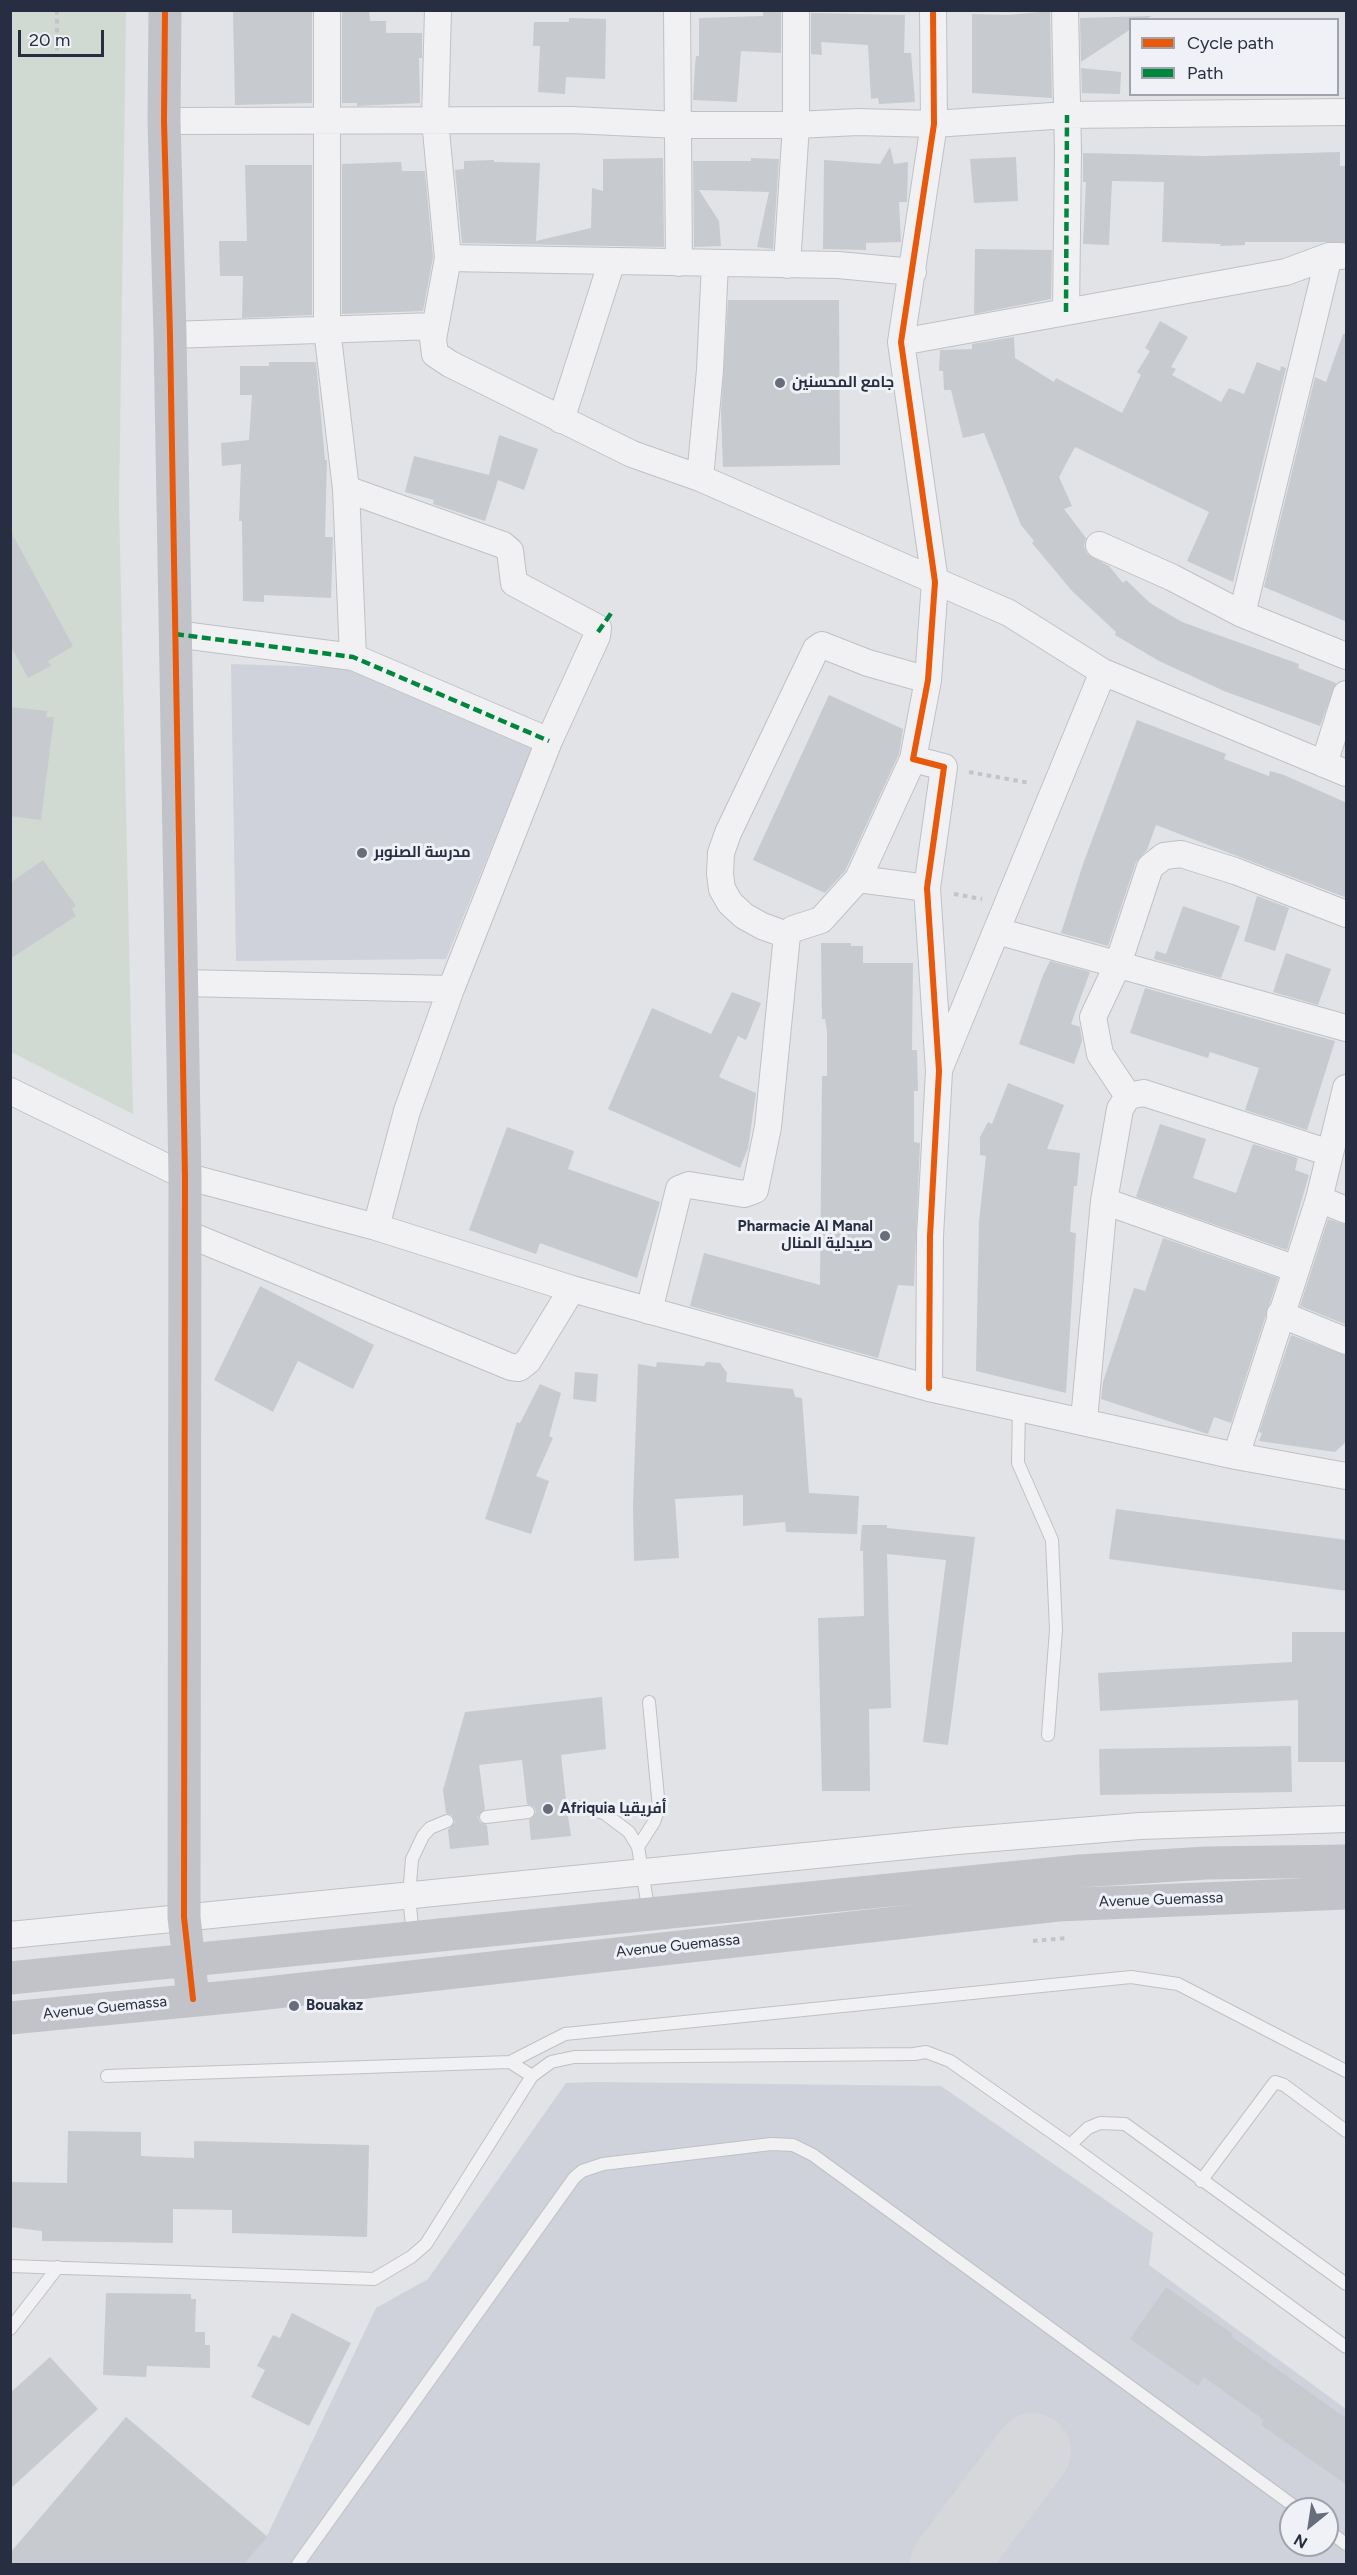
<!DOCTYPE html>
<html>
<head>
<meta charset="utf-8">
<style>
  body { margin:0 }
  #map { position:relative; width:1357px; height:2575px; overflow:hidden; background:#e1e3e7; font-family:Figtree,sans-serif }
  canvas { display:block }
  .frame { position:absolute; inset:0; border:12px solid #272e41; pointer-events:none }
  .legend { position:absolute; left:1129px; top:18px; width:210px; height:78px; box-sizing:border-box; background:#eff1f6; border:2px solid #9fa3ae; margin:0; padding:8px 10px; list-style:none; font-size:18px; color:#272e41 }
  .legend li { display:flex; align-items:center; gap:12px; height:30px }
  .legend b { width:30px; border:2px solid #9fa3ae }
  .north { position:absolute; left:1279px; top:2497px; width:60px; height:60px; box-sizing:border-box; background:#eff1f6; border:2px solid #9fa3ae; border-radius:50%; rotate:210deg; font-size:16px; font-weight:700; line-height:24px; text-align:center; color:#272e41 }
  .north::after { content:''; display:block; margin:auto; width:21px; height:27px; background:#686d7b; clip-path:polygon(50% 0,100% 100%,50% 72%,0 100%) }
  .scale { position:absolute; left:18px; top:30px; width:86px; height:27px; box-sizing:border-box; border:3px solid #272e41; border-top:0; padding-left:8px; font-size:18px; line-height:21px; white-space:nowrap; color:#272e41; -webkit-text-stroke:4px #eff1f6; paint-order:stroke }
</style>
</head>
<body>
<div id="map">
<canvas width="1357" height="2575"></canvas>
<div class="frame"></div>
<ul class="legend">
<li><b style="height:8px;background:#e8590c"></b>Cycle path</li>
<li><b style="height:8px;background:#00873e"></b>Path</li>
</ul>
<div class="north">N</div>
<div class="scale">20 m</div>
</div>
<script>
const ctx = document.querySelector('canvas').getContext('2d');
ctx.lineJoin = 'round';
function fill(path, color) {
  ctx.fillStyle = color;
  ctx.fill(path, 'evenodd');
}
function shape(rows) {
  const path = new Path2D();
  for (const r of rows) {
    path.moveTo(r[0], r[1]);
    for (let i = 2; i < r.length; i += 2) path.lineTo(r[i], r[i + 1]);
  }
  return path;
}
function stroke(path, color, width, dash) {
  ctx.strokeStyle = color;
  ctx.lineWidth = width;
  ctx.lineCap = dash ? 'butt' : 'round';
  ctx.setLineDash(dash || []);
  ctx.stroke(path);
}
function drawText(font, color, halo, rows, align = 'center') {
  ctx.font = font + ' Figtree,Cairo,sans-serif';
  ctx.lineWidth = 6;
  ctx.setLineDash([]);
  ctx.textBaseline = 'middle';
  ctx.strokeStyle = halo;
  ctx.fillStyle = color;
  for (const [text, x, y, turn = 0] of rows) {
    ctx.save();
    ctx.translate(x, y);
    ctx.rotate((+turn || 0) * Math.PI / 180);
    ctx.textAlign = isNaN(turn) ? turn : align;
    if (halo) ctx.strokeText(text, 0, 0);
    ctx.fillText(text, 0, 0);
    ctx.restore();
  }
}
const built = shape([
  [231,664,350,668,532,748,446,959,236,961],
  [595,2082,941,2086,1153,2233,1149,2265,1346,2409,1346,2564,11,2564,126,2417,267,2536,376,2308,428,2279,566,2083],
  [1291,2509,1327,2509,1327,2545,1291,2545]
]);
const green = shape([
  [10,11,126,11,119,505,133,1114,11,1052]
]);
const taxiway = shape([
  [948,2564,1033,2451]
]);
const building = shape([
  [233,10,312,10,312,103,235,105],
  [342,10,369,10,370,21,386,21,386,33,422,33,422,58,419,58,420,103,357,106,357,103,342,103],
  [763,11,781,11,781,53,741,51,737,102,693,100,695,65,696,56,699,56,699,18,763,16],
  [1050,11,1052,98,972,93,972,14,1009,15],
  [811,13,905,15,904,53,911,53,915,102,879,104,878,98,871,99,868,45,821,42,822,55,811,54],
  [1151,16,1146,20,1131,20,1131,29,1081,62,1080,18],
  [569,18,606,19,605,79,566,77,565,94,538,92,540,46,533,46,534,22,569,22],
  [1081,68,1121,72,1120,94,1082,93],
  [890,147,894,164,908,162,907,202,899,202,901,242,866,243,866,250,823,249,824,160,880,164],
  [1340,152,1340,166,1347,166,1347,242,1245,242,1245,245,1220,246,1221,244,1162,242,1164,182,1112,181,1109,245,1083,244,1086,182,1083,182,1083,153,1205,156],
  [1016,157,1018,201,974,203,970,159],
  [663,158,664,247,462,243,455,170,464,169,464,161,494,160,494,162,540,163,536,241,591,228,592,188,603,191,603,159],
  [751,158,779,159,773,249,757,247,769,192,699,190,719,221,721,246,694,247,693,161,751,161],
  [401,162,402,171,425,171,433,257,423,311,342,314,342,164],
  [245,165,312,165,312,315,242,318,243,276,220,276,219,241,247,241],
  [975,249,1052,250,1051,299,974,314],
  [728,300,839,300,840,465,723,467,721,412],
  [1160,321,1188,337,1171,367,1176,369,1172,375,1221,402,1229,388,1244,394,1257,362,1280,371,1281,366,1286,368,1233,582,1187,561,1209,512,1075,447,1059,477,1072,506,1064,509,1086,538,1084,546,1087,554,1109,566,1123,583,1126,580,1150,603,1182,622,1299,664,1298,668,1336,683,1320,726,1224,691,1159,661,1115,635,1116,632,1072,591,1032,543,1034,541,1021,525,984,433,963,438,951,390,944,390,943,371,939,371,940,350,972,349,972,344,1014,337,1015,358,1054,382,1056,378,1122,413,1141,375,1137,372,1150,351,1145,348],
  [1343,334,1347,334,1347,622,1264,587,1315,377,1326,382],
  [269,362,316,362,325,460,327,460,325,537,333,537,331,598,264,595,264,602,243,601,242,521,239,521,241,464,222,466,221,443,249,440,252,395,240,395,240,366,269,366],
  [499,435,538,449,524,490,498,480,485,521,433,504,434,500,405,492,414,456,489,475],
  [10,530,73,646,48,661,51,666,28,678,10,645],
  [829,695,903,729,899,754,845,871,825,893,753,860],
  [10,707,47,711,46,717,54,717,41,820,10,816],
  [1137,720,1226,754,1224,759,1269,776,1270,771,1284,775,1347,803,1347,898,1156,825,1147,850,1136,862,1108,946,1061,933,1083,864],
  [43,860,76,906,72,909,76,916,10,959,10,883],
  [1257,896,1289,908,1275,951,1244,941],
  [1183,906,1240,926,1221,978,1154,959,1156,951,1166,954],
  [821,943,851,943,851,946,863,946,863,963,913,963,912,1050,917,1050,918,1091,914,1091,914,1142,920,1143,914,1286,898,1285,878,1358,690,1306,704,1253,820,1285,822,1076,827,1076,827,1032,825,1019,822,1019],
  [1286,953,1331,969,1318,1005,1273,992],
  [1050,961,1090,972,1071,1024,1080,1027,1082,1041,1074,1064,1019,1044,1043,975],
  [1145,988,1335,1041,1307,1130,1245,1110,1259,1068,1210,1052,1208,1058,1130,1033],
  [732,992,761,1003,746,1040,738,1036,719,1077,756,1093,748,1148,740,1168,608,1109,652,1008,711,1034],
  [1008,1083,1064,1105,1047,1149,1080,1153,1077,1186,1074,1186,1070,1232,1076,1233,1066,1393,976,1371,979,1222,986,1156,980,1155,980,1137,988,1122,992,1124],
  [1160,1124,1206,1139,1193,1178,1236,1193,1253,1144,1298,1158,1295,1170,1309,1175,1287,1250,1136,1197],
  [507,1127,574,1151,568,1169,660,1202,637,1278,540,1243,536,1254,469,1230],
  [1328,1219,1347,1225,1347,1325,1300,1306],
  [1163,1238,1278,1278,1231,1423,1214,1417,1208,1434,1101,1399,1103,1382,1134,1288,1145,1291],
  [260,1286,374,1345,353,1389,298,1361,273,1412,214,1380],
  [1291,1335,1347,1356,1347,1441,1335,1452,1259,1441,1262,1433,1259,1432],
  [657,1362,704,1366,706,1362,720,1363,727,1373,726,1382,793,1389,795,1397,802,1398,809,1493,859,1496,857,1534,786,1532,785,1522,743,1526,743,1495,675,1499,679,1558,634,1561,633,1505,638,1364,656,1367],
  [575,1372,598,1374,596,1402,573,1399],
  [540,1384,561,1393,549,1436,553,1438,536,1476,549,1481,531,1534,485,1519,517,1422,520,1423],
  [1116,1509,1347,1540,1347,1591,1109,1559],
  [862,1525,887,1525,887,1528,975,1537,948,1745,923,1742,946,1560,887,1554,891,1708,869,1709,870,1791,822,1791,818,1618,864,1616,863,1551,860,1551],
  [1292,1632,1347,1632,1347,1762,1298,1762,1298,1700,1100,1711,1098,1673,1292,1662],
  [602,1697,606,1749,561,1755,566,1800,560,1804,559,1809,563,1815,568,1816,571,1836,531,1840,529,1820,536,1812,534,1807,527,1804,522,1760,479,1765,485,1809,478,1817,480,1822,487,1825,489,1845,450,1849,448,1830,455,1822,452,1815,446,1813,443,1790,465,1712],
  [1291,1746,1292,1792,1100,1795,1099,1749],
  [68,2131,141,2132,141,2156,194,2158,194,2141,369,2145,367,2237,232,2233,232,2210,173,2209,173,2243,42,2241,42,2231,10,2227,10,2182,67,2183],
  [1166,2287,1233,2334,1231,2336,1347,2419,1347,2485,1261,2425,1264,2420,1204,2377,1198,2386,1130,2339],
  [106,2293,191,2294,191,2299,196,2299,195,2332,205,2332,205,2345,210,2345,210,2368,147,2366,146,2377,103,2375],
  [292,2313,351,2343,309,2426,251,2397,265,2370,257,2366,273,2335,280,2338],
  [50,2357,98,2409,10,2489,10,2393],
  [126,2417,267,2537,243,2565,10,2565,10,2553]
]);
const path = shape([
  [57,10,57,51],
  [969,772,1030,783],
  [954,894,982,899],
  [1033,1941,1067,1938]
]);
const lane = shape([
  [1019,1407,1018,1463,1052,1540,1056,1630,1048,1735],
  [567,1808,579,1807,604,1813,629,1832,638,1847,649,1913],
  [486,1817,528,1812],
  [638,1847,654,1822,659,1808,649,1702],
  [413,1936,409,1896,412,1859,423,1836,430,1828,447,1821],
  [510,2062,565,2034,1131,1977,1178,1984,1346,2071],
  [107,2076,510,2062,532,2076],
  [1070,2145,1088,2128,1100,2123,1125,2124,1346,2284],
  [1201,2181,1275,2082,1284,2085,1346,2131],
  [10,2266,374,2279,411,2257,426,2244,532,2076,551,2062,574,2057,914,2054,926,2052,950,2061,1070,2145,1346,2347],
  [10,2329,58,2267],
  [1327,2530,1346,2544],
  [298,2564,574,2178,582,2171,603,2164,771,2144,793,2145,813,2155,1298,2509]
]);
const street = shape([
  [327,10,327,329,346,489,353,657],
  [438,10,435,120,448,258,433,339,435,354,450,364,632,454,700,478,1009,613,1103,672,1346,773],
  [677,10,679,263],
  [1065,10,1068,151,1066,312],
  [164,121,572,120,678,125,796,125,858,122,934,124,1067,115,1346,112],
  [448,258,838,265,913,272],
  [787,265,796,125,796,10],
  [170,335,435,326],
  [901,342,1286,272,1329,256],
  [561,420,612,261],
  [700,478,710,370,715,263],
  [346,489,503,545,510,551,514,583,598,628,597,636,549,741,451,989,407,1111,376,1227],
  [1099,545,1171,577,1242,614,1346,656],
  [1242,614,1329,256,1341,256],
  [175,634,353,657,549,741],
  [1324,764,1346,694],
  [858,879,927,888],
  [997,931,1346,1028],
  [787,935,793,929,821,920,858,879,913,759],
  [183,983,451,989],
  [941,1065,1103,672],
  [10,1091,185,1176,376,1227,572,1289,929,1388,1236,1456,1346,1476],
  [1128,1096,1100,1054,1093,1017,1118,964,1150,867,1164,856,1181,854,1235,871,1346,914],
  [1319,1199,1346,1210],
  [1104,1201,1296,1269],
  [185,1233,511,1367,519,1368,528,1361,572,1289],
  [649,1311,679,1189,689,1185,744,1194,755,1190,768,1127,787,935,762,926,744,916,730,903,722,889,720,874,721,853,728,833,816,649,822,645,868,663,928,680],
  [1280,1314,1346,1341],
  [929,1388,930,1236,939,1071,927,888,944,767,913,759,928,680,935,582,901,342,934,124,933,10],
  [1084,1420,1104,1201,1120,1109,1128,1096,1144,1093,1330,1153],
  [1236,1456,1319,1199,1346,1088],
  [10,1935,957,1841,1140,1826,1346,1819]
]);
const secondary = shape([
  [165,10,164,121,170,335,185,1176,184,1917,193,1999],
  [10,1978,1080,1871,1206,1863,1346,1861],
  [10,2018,249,1995,1058,1905,1346,1893]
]);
const quiet = shape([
  [1066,312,1067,115],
  [598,632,612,612],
  [175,634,353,657,549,741]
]);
const cycleway = shape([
  [165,10,164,121,170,335,185,1176,184,1917,193,1999],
  [929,1388,930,1236,939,1071,927,888,944,767,913,759,928,680,935,582,901,342,934,124,933,10]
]);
const markers = [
  [780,383,6,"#686d7b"],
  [362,853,6,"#686d7b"],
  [885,1236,6,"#686d7b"],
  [548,1809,6,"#686d7b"],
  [294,2006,6,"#686d7b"]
];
const poiNames = [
  ["جامع المحسنين",792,383],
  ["مدرسة الصنوبر",374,853],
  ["Pharmacie Al Manal",873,1227,"right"],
  ["صيدلية المنال",873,1244,"right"],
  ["Afriquia أفريقيا",560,1809],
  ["Bouakaz",306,2006]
];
const streetNames = [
  ["Avenue Guemassa",1161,1900,-2],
  ["Avenue Guemassa",678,1946,-6],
  ["Avenue Guemassa",105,2008,-6]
];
fill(built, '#cfd2da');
fill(green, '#d0dad2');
stroke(taxiway, '#d6d7da', 76);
fill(building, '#c7cace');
stroke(lane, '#bfc1c5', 14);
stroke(street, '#bfc1c5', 28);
stroke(path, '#c3c4ca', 4, [4.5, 4.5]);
stroke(lane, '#f1f1f3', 12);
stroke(street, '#f1f1f3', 26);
stroke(secondary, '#c2c3c9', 33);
stroke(quiet, '#00873e', 4.5, [9, 4.5]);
stroke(cycleway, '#e8590c', 6);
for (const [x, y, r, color] of markers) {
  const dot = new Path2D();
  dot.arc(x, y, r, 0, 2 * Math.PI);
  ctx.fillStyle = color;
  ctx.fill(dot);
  stroke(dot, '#eff1f6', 2);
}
drawText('bold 15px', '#272e41', '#eff1f6', poiNames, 'left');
drawText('15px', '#272e41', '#eff1f6', streetNames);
</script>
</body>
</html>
